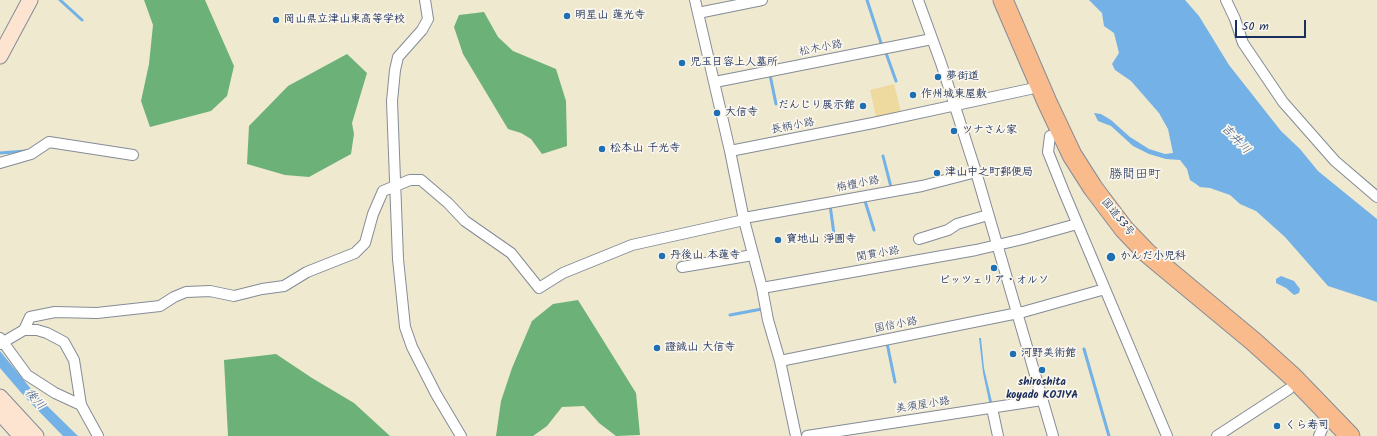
<!DOCTYPE html>
<html>
<head>
<meta charset="utf-8">
<style>
  body { margin:0 }
  #map { position:relative; width:1377px; height:436px; overflow:hidden; background:#efe9d0; font-family:Kalam,sans-serif }
  canvas { display:block }
  .scale { position:absolute; left:1235px; top:20px; width:71px; height:18px; box-sizing:border-box; border:2px solid #1b2f5e; border-top:0; padding-left:5px; font-size:12px; line-height:14px; white-space:nowrap; color:#1b2f5e; -webkit-text-stroke:3px #fbf7ec; paint-order:stroke }
</style>
</head>
<body>
<div id="map">
<canvas width="1377" height="436"></canvas>
<div class="scale">50 m</div>
</div>
<script>
const ctx = document.querySelector('canvas').getContext('2d');
ctx.lineJoin = 'round';
function fill(path, color) {
  ctx.fillStyle = color;
  ctx.fill(path, 'evenodd');
}
function shape(rows) {
  const path = new Path2D();
  for (const r of rows) {
    path.moveTo(r[0], r[1]);
    for (let i = 2; i < r.length; i += 2) path.lineTo(r[i], r[i + 1]);
  }
  return path;
}
function stroke(path, color, width, dash) {
  ctx.strokeStyle = color;
  ctx.lineWidth = width;
  ctx.lineCap = dash ? 'butt' : 'round';
  ctx.setLineDash(dash || []);
  ctx.stroke(path);
}
function drawText(font, color, halo, rows, align = 'center') {
  ctx.font = font + ' Kalam,"Klee One",sans-serif';
  ctx.lineWidth = 3.5;
  ctx.setLineDash([]);
  ctx.textBaseline = 'middle';
  ctx.strokeStyle = halo;
  ctx.fillStyle = color;
  for (const [text, x, y, turn = 0] of rows) {
    ctx.save();
    ctx.translate(x, y);
    ctx.rotate((+turn || 0) * Math.PI / 180);
    ctx.textAlign = isNaN(turn) ? turn : align;
    if (halo) ctx.strokeText(text, 0, 0);
    ctx.fillText(text, 0, 0);
    ctx.restore();
  }
}
const forest = shape([
  [144,0,205,0,234,66,227,96,211,111,150,127,141,101,149,64,153,25],
  [484,12,498,37,513,51,556,69,566,101,567,146,542,154,531,139,521,133,508,129,463,54,454,27,459,15],
  [347,54,367,73,352,123,354,134,351,154,309,177,285,175,247,164,249,126,288,86],
  [578,300,636,393,640,435,616,436,599,423,584,406,562,407,547,426,533,436,496,436,501,401,512,368,532,321,553,304],
  [276,354,312,378,354,403,390,436,228,436,224,360]
]);
const sand = shape([
  [894,84,901,112,876,117,870,90]
]);
const water = shape([
  [1089,0,1185,0,1199,16,1229,65,1281,131,1300,149,1318,171,1377,219,1377,302,1328,286,1285,237,1256,211,1240,204,1230,195,1210,188,1200,187,1196,184,1190,180,1187,169,1180,160,1166,159,1149,154,1133,146,1111,126,1098,121,1094,113,1101,114,1111,120,1130,137,1149,149,1165,154,1173,153,1168,129,1159,113,1131,81,1115,70,1112,64,1119,53,1114,33,1104,26,1102,13],
  [1281,276,1294,281,1300,289,1299,293,1294,295,1286,288,1276,283,1276,279],
  [979,338,981,338,984,368,993,406,990,406,983,373],
  [0,351,36,395,78,436,63,436,24,396,0,368]
]);
const stream = shape([
  [60,0,82,20],
  [867,0,882,46],
  [886,53,896,81],
  [770,75,776,104],
  [0,153,26,151],
  [883,156,891,187],
  [865,201,874,230],
  [830,205,834,234],
  [730,315,762,309],
  [887,343,895,382],
  [1084,349,1109,436]
]);
const street = shape([
  [425,0,428,19,422,30,398,57,395,70,392,101,398,259,405,327,412,347,436,394,461,436],
  [695,0,730,151,744,220,762,288,768,320,780,361,796,436],
  [918,0,941,63,976,172,1053,436],
  [1226,0,1235,19,1243,43,1283,102,1335,161,1377,197],
  [698,13,762,0],
  [715,82,932,39],
  [1050,136,1048,152,1064,192,1167,436],
  [730,151,873,123,1030,89],
  [0,163,31,154,49,142,133,155],
  [744,218,922,186,976,172],
  [919,239,948,230,957,224,988,215],
  [682,267,753,255],
  [762,288,976,250,1023,239,1077,224],
  [24,330,30,317,55,312,97,313,160,306,174,297,186,292,210,291,234,296,262,289,284,286,307,272,355,253,365,243,373,214,383,191,410,180,421,180,448,203,465,221,511,253,539,288,563,273,632,245,744,220],
  [0,338,27,375,55,393,81,405],
  [0,344,24,330,37,330,47,333,64,342,74,360,81,405,98,436],
  [780,361,1023,312,1105,289],
  [992,408,998,436],
  [807,436,1042,400],
  [1217,436,1289,389],
  [1319,436,1324,425,1333,417]
]);
const secondary = shape([
  [0,56,30,0],
  [0,397,36,436],
  [0,413,21,436]
]);
const highway = shape([
  [1003,0,1047,102,1072,155,1093,188,1124,229,1147,253,1253,341,1293,377,1350,436]
]);
const markers = [
  [567,16,4,"#1f6fb2"],
  [276,20,4,"#1f6fb2"],
  [682,63,4,"#1f6fb2"],
  [938,77,4,"#1f6fb2"],
  [913,95,4,"#1f6fb2"],
  [863,106,4,"#1f6fb2"],
  [717,113,4,"#1f6fb2"],
  [954,131,4,"#1f6fb2"],
  [602,149,4,"#1f6fb2"],
  [937,173,4,"#1f6fb2"],
  [778,240,4,"#1f6fb2"],
  [662,256,4,"#1f6fb2"],
  [1111,257,5,"#1f6fb2"],
  [994,268,4,"#1f6fb2"],
  [657,348,4,"#1f6fb2"],
  [1013,354,4,"#1f6fb2"],
  [1042,370,4,"#1f6fb2"],
  [1277,426,4,"#1f6fb2"]
];
const poiNames = [
  ["明星山 蓮光寺",575,16],
  ["岡山県立津山東高等学校",284,20],
  ["児玉日容上人墓所",690,63],
  ["夢街道",946,77],
  ["作州城東屋敷",921,95],
  ["だんじり展示館",855,106,"right"],
  ["大信寺",725,113],
  ["ツナさん家",962,131],
  ["松本山 千光寺",610,149],
  ["津山中之町郵便局",945,173],
  ["寶地山 淨圓寺",786,240],
  ["丹後山 本蓮寺",670,256],
  ["かんだ小児科",1120,257],
  ["ピッツェリア・オルソ",994,281,"center"],
  ["證誠山 大信寺",665,348],
  ["河野美術館",1021,354],
  ["shiroshita",1042,383,"center"],
  ["koyado KOJIYA",1042,396,"center"],
  ["くら寿司",1285,426]
];
const streetNames = [
  ["松木小路",821,49,-11],
  ["長柄小路",793,127,-11],
  ["栴檀小路",858,185,-11],
  ["国道53号",1117,218,51],
  ["関貫小路",878,255,-10],
  ["国信小路",896,326,-11],
  ["美須屋小路",923,406,-9]
];
const waterNames = [
  ["吉井川",1235,140,46],
  ["後川",34,400,48]
];
const quarterNames = [
  ["勝間田町",1135,176]
];
fill(forest, '#6cb177');
fill(sand, '#eeda9e');
fill(water, '#73b1e6');
stroke(stream, '#73b1e6', 3);
stroke(street, '#858c97', 12);
stroke(secondary, '#858c97', 17);
stroke(highway, '#858c97', 21);
stroke(street, '#fff', 10);
stroke(secondary, '#fde4d1', 15);
stroke(highway, '#fabb8c', 19);
for (const [x, y, r, color] of markers) {
  const dot = new Path2D();
  dot.arc(x, y, r, 0, 2 * Math.PI);
  ctx.fillStyle = color;
  ctx.fill(dot);
  stroke(dot, '#fbf7ec', 1.5);
}
drawText('bold 11px', '#1b2f5e', '#fbf7ec', poiNames, 'left');
drawText('11px', '#1b2f5e', '#fbf7ec', streetNames);
drawText('italic 12px', '#355687', '#fbf7ec', waterNames);
drawText('13px', '#1b2f5e', '#fbf7ec', quarterNames);
</script>
</body>
</html>
